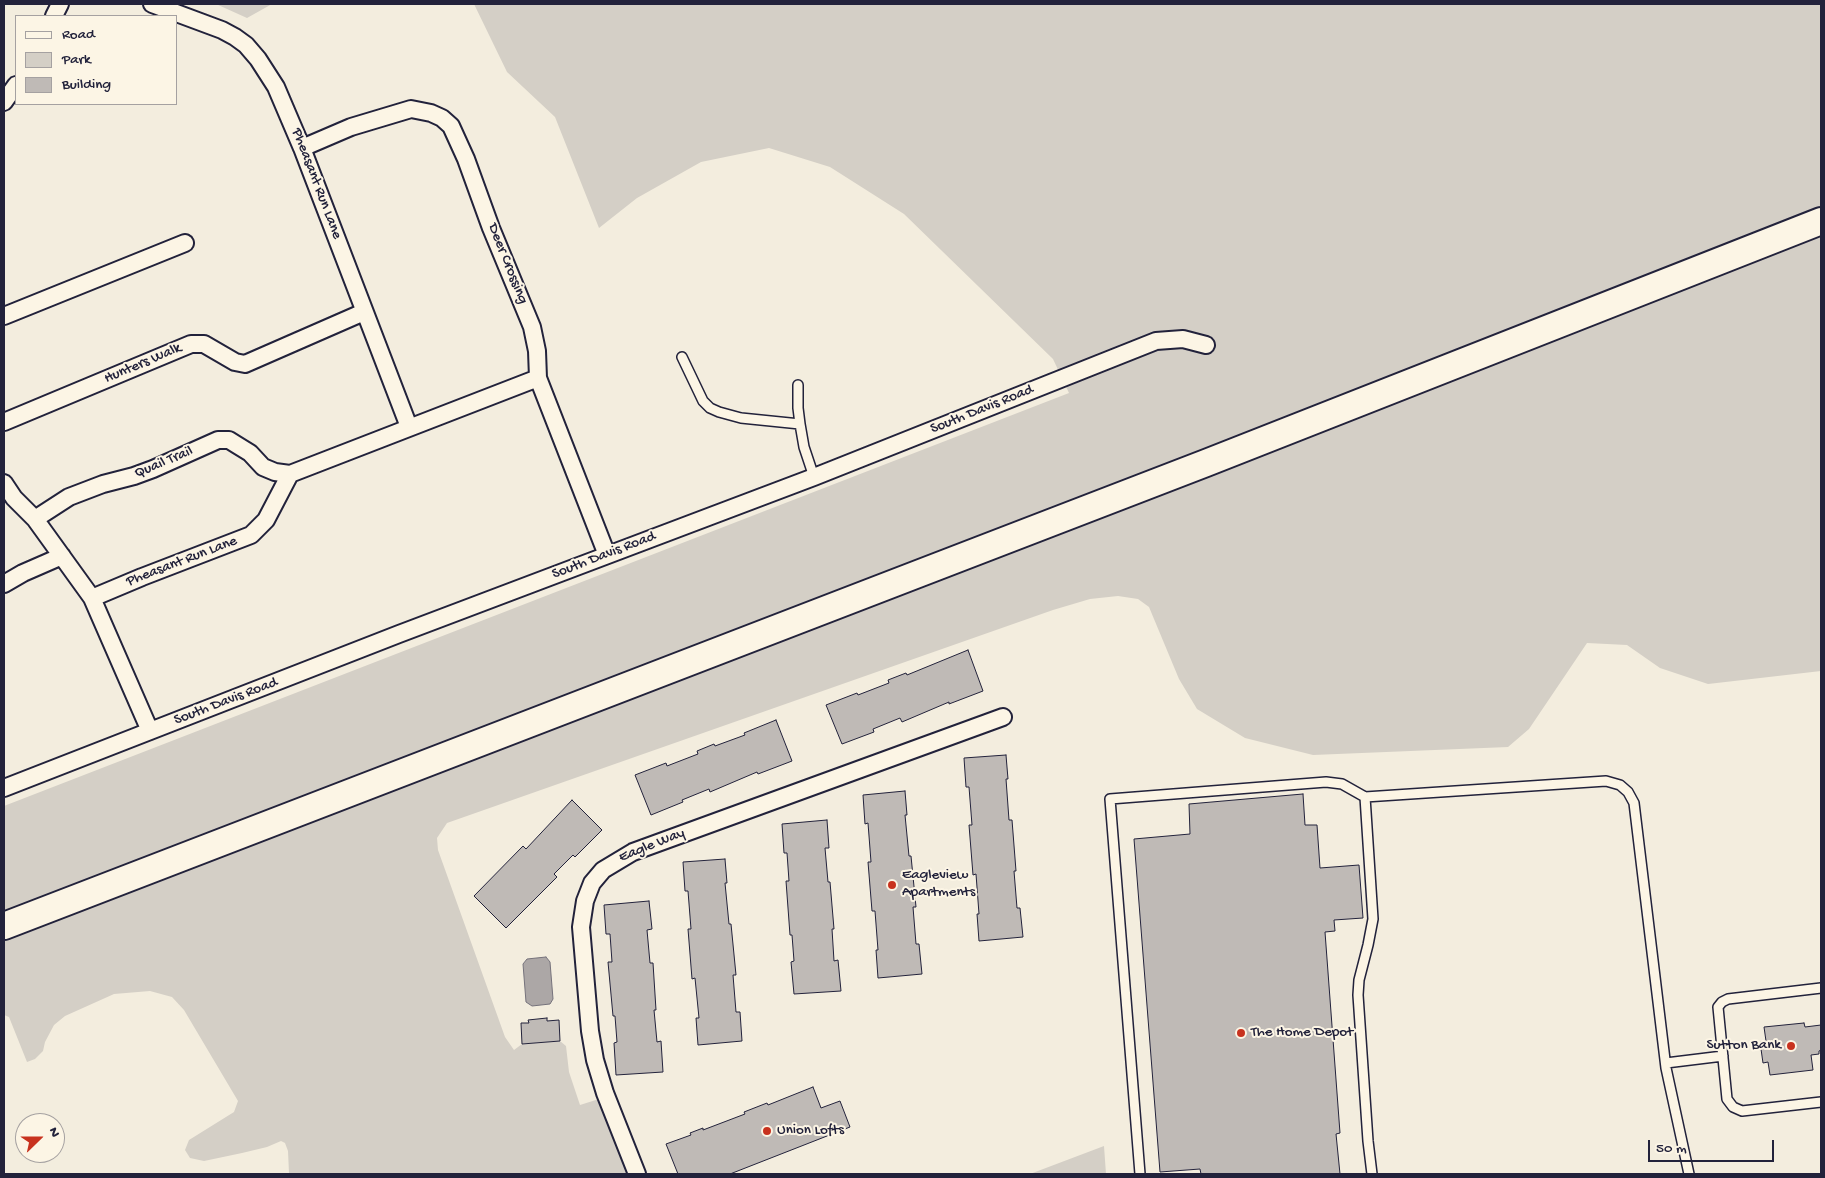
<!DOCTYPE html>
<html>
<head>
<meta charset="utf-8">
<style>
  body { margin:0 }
  #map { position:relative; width:1825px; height:1178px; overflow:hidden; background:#f3edde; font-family:"Gochi Hand",sans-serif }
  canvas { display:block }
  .frame { position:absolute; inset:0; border:5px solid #22223b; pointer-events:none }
  .legend { position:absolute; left:15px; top:15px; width:162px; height:90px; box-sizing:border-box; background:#fcf5e5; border:1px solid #a5a1a1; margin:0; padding:6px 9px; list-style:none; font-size:15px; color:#22223b }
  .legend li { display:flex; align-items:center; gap:10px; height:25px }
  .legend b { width:25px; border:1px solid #a5a1a1 }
  .north { position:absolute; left:15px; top:1113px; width:50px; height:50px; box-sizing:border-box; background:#fcf5e5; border:1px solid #a5a1a1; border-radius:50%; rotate:68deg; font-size:14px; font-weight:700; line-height:20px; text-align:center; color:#22223b }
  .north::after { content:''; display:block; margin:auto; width:18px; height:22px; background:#c8321e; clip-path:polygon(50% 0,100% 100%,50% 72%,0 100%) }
  .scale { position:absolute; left:1648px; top:1140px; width:126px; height:22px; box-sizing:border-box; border:2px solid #22223b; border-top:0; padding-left:6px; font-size:15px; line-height:18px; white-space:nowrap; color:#22223b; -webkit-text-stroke:4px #fcf5e5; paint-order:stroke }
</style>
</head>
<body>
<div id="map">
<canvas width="1825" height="1178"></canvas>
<div class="frame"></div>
<ul class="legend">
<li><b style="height:6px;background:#fcf5e5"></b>Road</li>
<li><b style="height:14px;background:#d4cfc6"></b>Park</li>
<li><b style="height:14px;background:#bfbab6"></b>Building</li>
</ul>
<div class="north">N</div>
<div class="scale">50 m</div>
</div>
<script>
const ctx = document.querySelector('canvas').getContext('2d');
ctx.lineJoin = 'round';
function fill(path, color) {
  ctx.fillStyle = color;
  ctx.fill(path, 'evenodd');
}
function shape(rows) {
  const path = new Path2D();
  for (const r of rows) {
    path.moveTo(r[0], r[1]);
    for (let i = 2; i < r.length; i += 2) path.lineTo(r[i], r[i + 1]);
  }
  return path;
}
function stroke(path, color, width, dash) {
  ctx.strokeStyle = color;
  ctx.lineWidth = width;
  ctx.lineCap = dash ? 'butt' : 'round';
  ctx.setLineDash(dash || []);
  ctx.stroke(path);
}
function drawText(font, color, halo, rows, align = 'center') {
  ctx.font = font + ' "Gochi Hand",sans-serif';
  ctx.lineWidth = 4;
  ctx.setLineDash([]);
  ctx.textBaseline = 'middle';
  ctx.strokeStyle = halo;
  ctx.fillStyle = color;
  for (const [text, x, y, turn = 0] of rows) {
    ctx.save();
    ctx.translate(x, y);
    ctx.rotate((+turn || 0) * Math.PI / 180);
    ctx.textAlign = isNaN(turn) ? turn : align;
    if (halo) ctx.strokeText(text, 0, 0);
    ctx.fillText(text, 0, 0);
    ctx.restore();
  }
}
const green = shape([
  [216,4,272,4,247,18],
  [474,4,1821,4,1821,216,4,922,4,806,1069,393,1053,359,904,214,830,167,769,148,701,162,637,198,599,228,555,117,507,72],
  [1821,226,1821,671,1708,684,1660,668,1627,645,1587,643,1529,729,1508,747,1313,755,1245,738,1197,709,1179,679,1149,607,1138,599,1118,596,1090,599,1053,610,447,823,437,838,438,850,505,1037,514,1050,522,1044,560,1041,566,1046,569,1072,580,1105,599,1099,630,1174,291,1174,289,1173,288,1151,285,1143,281,1141,267,1147,242,1153,204,1161,190,1158,185,1150,189,1140,234,1112,238,1101,184,1010,172,997,150,991,114,994,65,1016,54,1025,45,1042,43,1051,35,1059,27,1062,9,1017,4,1015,4,931],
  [1104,1146,1106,1174,1030,1174]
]);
const water = shape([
  [546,957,550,962,553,999,550,1004,532,1006,526,1002,523,964,527,959,546,957]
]);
const building = shape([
  [968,650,983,691,949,704,949,702,902,722,900,718,873,729,874,732,842,744,826,705,857,693,858,695,889,683,888,680,906,673,907,675,968,650],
  [776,720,792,761,758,774,757,772,710,792,709,789,682,800,683,802,651,815,635,775,666,763,667,766,698,754,697,751,714,744,715,746,745,735,744,733,776,720],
  [1006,755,1008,779,1006,779,1009,820,1012,820,1016,871,1014,871,1017,908,1020,908,1023,937,979,941,977,914,979,914,976,874,973,875,969,825,972,825,969,787,966,787,964,758,1006,755],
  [905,791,907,815,905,815,909,856,911,856,916,907,913,907,916,944,919,944,922,974,878,978,876,950,878,950,875,911,872,911,868,862,871,862,868,823,865,824,863,795,905,791],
  [1303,794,1305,825,1317,825,1320,868,1359,865,1363,918,1334,920,1335,931,1325,932,1340,1133,1336,1134,1340,1174,1201,1174,1200,1169,1160,1172,1134,839,1190,834,1189,804,1303,794],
  [572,800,602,830,575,857,573,855,554,874,557,877,506,928,474,896,523,846,526,849,572,800],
  [827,820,829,848,825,848,828,882,830,882,834,929,832,929,834,961,838,960,841,991,794,994,791,962,794,961,792,935,790,935,786,881,789,881,787,853,784,853,782,824,827,820],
  [725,859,727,883,725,883,729,924,731,924,736,975,733,975,736,1012,740,1012,742,1041,698,1045,696,1018,699,1018,695,978,692,979,688,929,691,929,688,891,685,891,683,862,725,859],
  [649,901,652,929,647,930,650,963,653,963,656,1010,654,1010,657,1042,661,1041,663,1072,616,1075,614,1043,617,1042,615,1016,613,1016,608,962,612,962,610,934,606,934,604,905,649,901],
  [547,1018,547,1021,559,1020,560,1041,522,1044,521,1023,529,1023,528,1020,547,1018],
  [1804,1023,1805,1027,1821,1025,1821,1050,1819,1051,1819,1054,1811,1055,1813,1070,1770,1075,1768,1062,1763,1063,1760,1042,1766,1041,1764,1027,1804,1023],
  [813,1087,821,1108,840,1101,850,1127,730,1174,678,1174,666,1144,691,1135,690,1133,703,1128,703,1130,745,1114,744,1112,767,1103,768,1105,813,1087]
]);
const lane = shape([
  [682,357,703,401,710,408,719,412,741,418,800,424],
  [798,385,798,408,800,424,804,447,814,477],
  [1365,797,1373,919,1368,945,1359,980,1358,995,1368,1141,1372,1174],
  [1821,988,1728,999,1722,1002,1718,1007,1727,1099,1733,1107,1742,1111,1821,1102],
  [1666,1063,1723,1056],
  [1140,1174,1110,799,1326,782,1342,784,1365,797,1606,781,1620,785,1628,792,1634,803,1666,1068,1689,1174]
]);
const street = shape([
  [152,4,222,30,235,37,246,45,258,59,276,87,302,148,409,427],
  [54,16,60,4],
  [4,102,16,85],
  [302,148,351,127,411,109,431,113,442,118,451,126,466,159,491,228,532,327,537,351,538,378,607,555],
  [4,316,185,243],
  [4,422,191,344,204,344,235,362,245,364,364,312],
  [4,483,14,498,35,519,92,598,150,731],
  [35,519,69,497,103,484,134,476,153,469,218,440,229,440,237,445,250,453,263,467,275,472,290,474],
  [4,584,23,573,62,556],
  [92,598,142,577,251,535,266,520,290,474,538,378],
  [4,788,399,634,814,477,1156,341,1183,339,1206,345],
  [637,1174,605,1093,595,1060,590,1031,581,927,585,901,592,883,603,870,633,852,1003,717]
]);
const primary = shape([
  [4,926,1206,463,1821,221]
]);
const markers = [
  [892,885,5,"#c8321e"],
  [1241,1033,5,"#c8321e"],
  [1791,1046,5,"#c8321e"],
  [767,1131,5,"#c8321e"]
];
const streetNames = [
  ["Pheasant Run Lane",316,184,69],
  ["Deer Crossing",507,264,68],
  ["Hunters Walk",143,364,-23],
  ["South Davis Road",982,410,-22],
  ["Quail Trail",164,463,-23],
  ["South Davis Road",604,556,-21],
  ["Pheasant Run Lane",182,562,-21],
  ["South Davis Road",226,702,-21],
  ["Eagle Way",652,846,-22]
];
const poiNames = [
  ["Eagleview",902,876],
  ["Apartments",902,893],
  ["The Home Depot",1251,1033],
  ["Sutton Bank",1781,1046,"right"],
  ["Union Lofts",777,1131]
];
fill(green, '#d4cfc6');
fill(water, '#aca7a6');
stroke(water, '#75727b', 1);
fill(building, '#bfbab6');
stroke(building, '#22223b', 1);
stroke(lane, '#22223b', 12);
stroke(street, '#22223b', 20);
stroke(primary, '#22223b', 30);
stroke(lane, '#fcf5e5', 9);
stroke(street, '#fcf5e5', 16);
stroke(primary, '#fcf5e5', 26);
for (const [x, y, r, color] of markers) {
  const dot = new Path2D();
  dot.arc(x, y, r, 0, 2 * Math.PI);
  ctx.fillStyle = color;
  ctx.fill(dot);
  stroke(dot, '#fcf5e5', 2);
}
drawText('15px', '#22223b', '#fcf5e5', streetNames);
drawText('15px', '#22223b', '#fcf5e5', poiNames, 'left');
</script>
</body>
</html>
